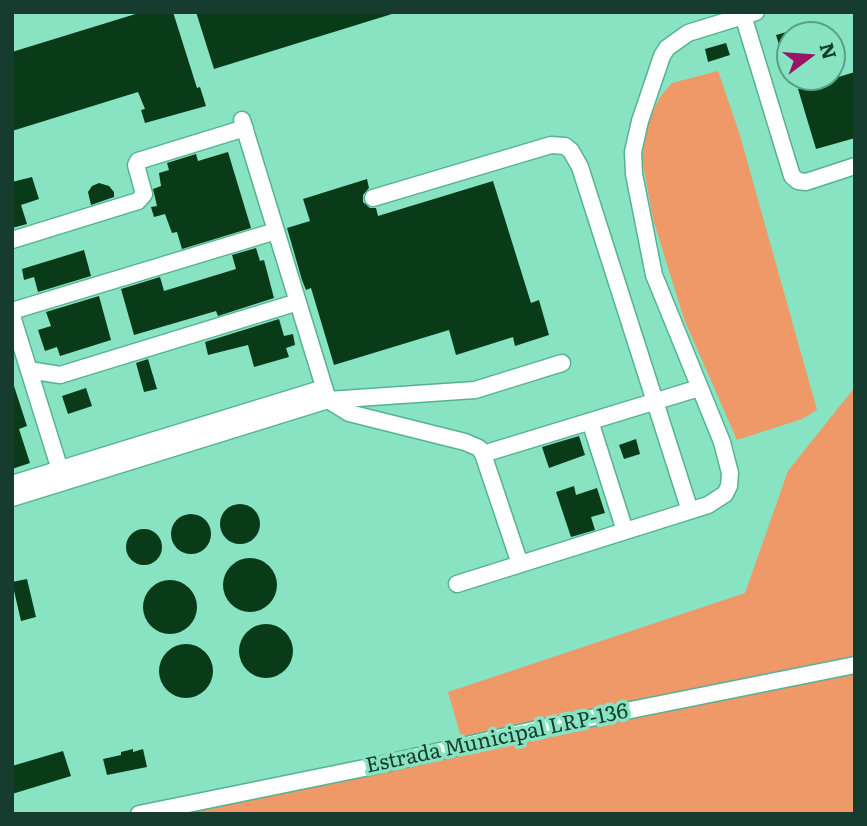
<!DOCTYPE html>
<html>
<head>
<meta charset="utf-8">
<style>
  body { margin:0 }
  #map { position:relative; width:867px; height:826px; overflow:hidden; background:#88e3c2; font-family:Literata,serif }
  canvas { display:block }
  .frame { position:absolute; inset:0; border:14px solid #163c30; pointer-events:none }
  .north { position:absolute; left:776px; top:21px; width:70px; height:70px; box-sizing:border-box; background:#88e3c2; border:2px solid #5aa088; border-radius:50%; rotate:74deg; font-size:19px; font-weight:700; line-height:28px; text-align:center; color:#163c30 }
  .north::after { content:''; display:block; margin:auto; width:24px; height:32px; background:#9a1568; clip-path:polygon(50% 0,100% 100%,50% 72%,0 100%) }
</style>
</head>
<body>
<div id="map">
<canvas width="867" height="826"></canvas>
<div class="frame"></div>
<div class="north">N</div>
</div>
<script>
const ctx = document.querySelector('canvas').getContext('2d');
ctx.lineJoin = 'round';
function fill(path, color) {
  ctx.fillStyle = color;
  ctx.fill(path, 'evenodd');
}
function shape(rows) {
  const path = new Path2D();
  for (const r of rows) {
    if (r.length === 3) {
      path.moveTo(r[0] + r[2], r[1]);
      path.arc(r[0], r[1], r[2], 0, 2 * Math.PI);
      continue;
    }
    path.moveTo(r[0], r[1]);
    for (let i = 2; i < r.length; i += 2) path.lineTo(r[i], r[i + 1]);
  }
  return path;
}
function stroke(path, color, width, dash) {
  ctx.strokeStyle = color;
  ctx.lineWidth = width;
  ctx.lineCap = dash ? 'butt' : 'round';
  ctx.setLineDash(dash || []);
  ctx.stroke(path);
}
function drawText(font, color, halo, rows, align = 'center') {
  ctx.font = font + ' Literata,serif';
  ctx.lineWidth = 7;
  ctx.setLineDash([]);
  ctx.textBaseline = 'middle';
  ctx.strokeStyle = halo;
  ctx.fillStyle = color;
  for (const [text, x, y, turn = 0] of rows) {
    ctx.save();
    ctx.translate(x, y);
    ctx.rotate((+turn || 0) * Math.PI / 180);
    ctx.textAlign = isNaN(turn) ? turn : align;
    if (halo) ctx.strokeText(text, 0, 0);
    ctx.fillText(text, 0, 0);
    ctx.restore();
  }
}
const green = shape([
  [718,71,739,132,817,410,802,419,737,440,684,319,653,219,642,159,647,124,660,97,672,83],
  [855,387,855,656,461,737,448,692,745,593,788,471],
  [855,674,855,814,175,814,552,734]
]);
const building = shape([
  [142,12,173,12,197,88,200,87,206,106,145,123,141,110,145,109,138,92,12,131,12,52],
  [196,12,392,12,392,14,214,69],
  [790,31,790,48,781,51,776,35],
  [726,43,730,55,708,62,705,49],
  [855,72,855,138,816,149,798,89],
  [228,152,251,228,182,249,177,232,172,233,165,214,154,217,151,207,157,206,153,189,161,186,159,173,169,170,167,163,196,154,198,161],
  [32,177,39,199,21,205,27,224,12,228,12,182],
  [367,179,369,188,363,195,363,202,370,208,376,208,378,216,493,181,531,303,539,300,549,335,515,346,513,337,456,355,449,330,334,365,311,288,306,290,302,280,287,228,310,221,303,199],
  [99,183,109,186,114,192,114,197,91,205,88,192,92,186],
  [256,248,260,261,264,260,274,298,218,316,216,311,134,335,121,289,160,277,164,291,236,269,232,255],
  [84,250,91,276,38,292,34,277,24,280,22,269],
  [99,296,111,340,60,356,57,347,45,351,38,330,51,326,46,312],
  [279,319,284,336,293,334,295,345,286,348,289,357,254,367,248,345,208,355,205,342],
  [148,359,157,389,144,392,136,363],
  [12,386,14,386,27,426,19,429,30,463,12,469],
  [86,388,92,406,68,414,62,396],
  [579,436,585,455,549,468,542,447],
  [636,439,640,454,624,459,619,445],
  [574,486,576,495,597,488,605,513,591,517,595,530,571,537,556,492],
  [240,524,20],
  [191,534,20],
  [144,547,18],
  [250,585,27],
  [27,579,36,617,21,621,12,582],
  [170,607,27],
  [266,651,27],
  [186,671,27],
  [133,749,133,752,143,749,147,767,107,775,103,759,121,755,121,752],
  [63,751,71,776,12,794,12,766]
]);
const minor = shape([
  [742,12,792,176,798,181,806,182,855,166],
  [242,120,328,400,349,413,465,442,479,448,483,454,520,564],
  [373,198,551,145,565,146,571,151,580,167,690,511],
  [12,240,138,201,144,194,136,165,138,161,245,128],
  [12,311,276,231],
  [12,316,60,470],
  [29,370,60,375,298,302],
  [590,421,625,531],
  [483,454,699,388],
  [12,484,324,388],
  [12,498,328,400,475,390,562,363],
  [457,584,708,505,725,494,729,486,730,473,722,442,654,275,634,174,633,152,640,121,662,56,667,48,688,33,756,12],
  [139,814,374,766,551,726,855,665]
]);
const streetNames = [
  ["Estrada Municipal LRP-136",497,739,-12]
];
fill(green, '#ef9868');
fill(building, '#093b18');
stroke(minor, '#56b292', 19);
stroke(minor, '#fff', 16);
drawText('21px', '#163c30', '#88e3c2', streetNames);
</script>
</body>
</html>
